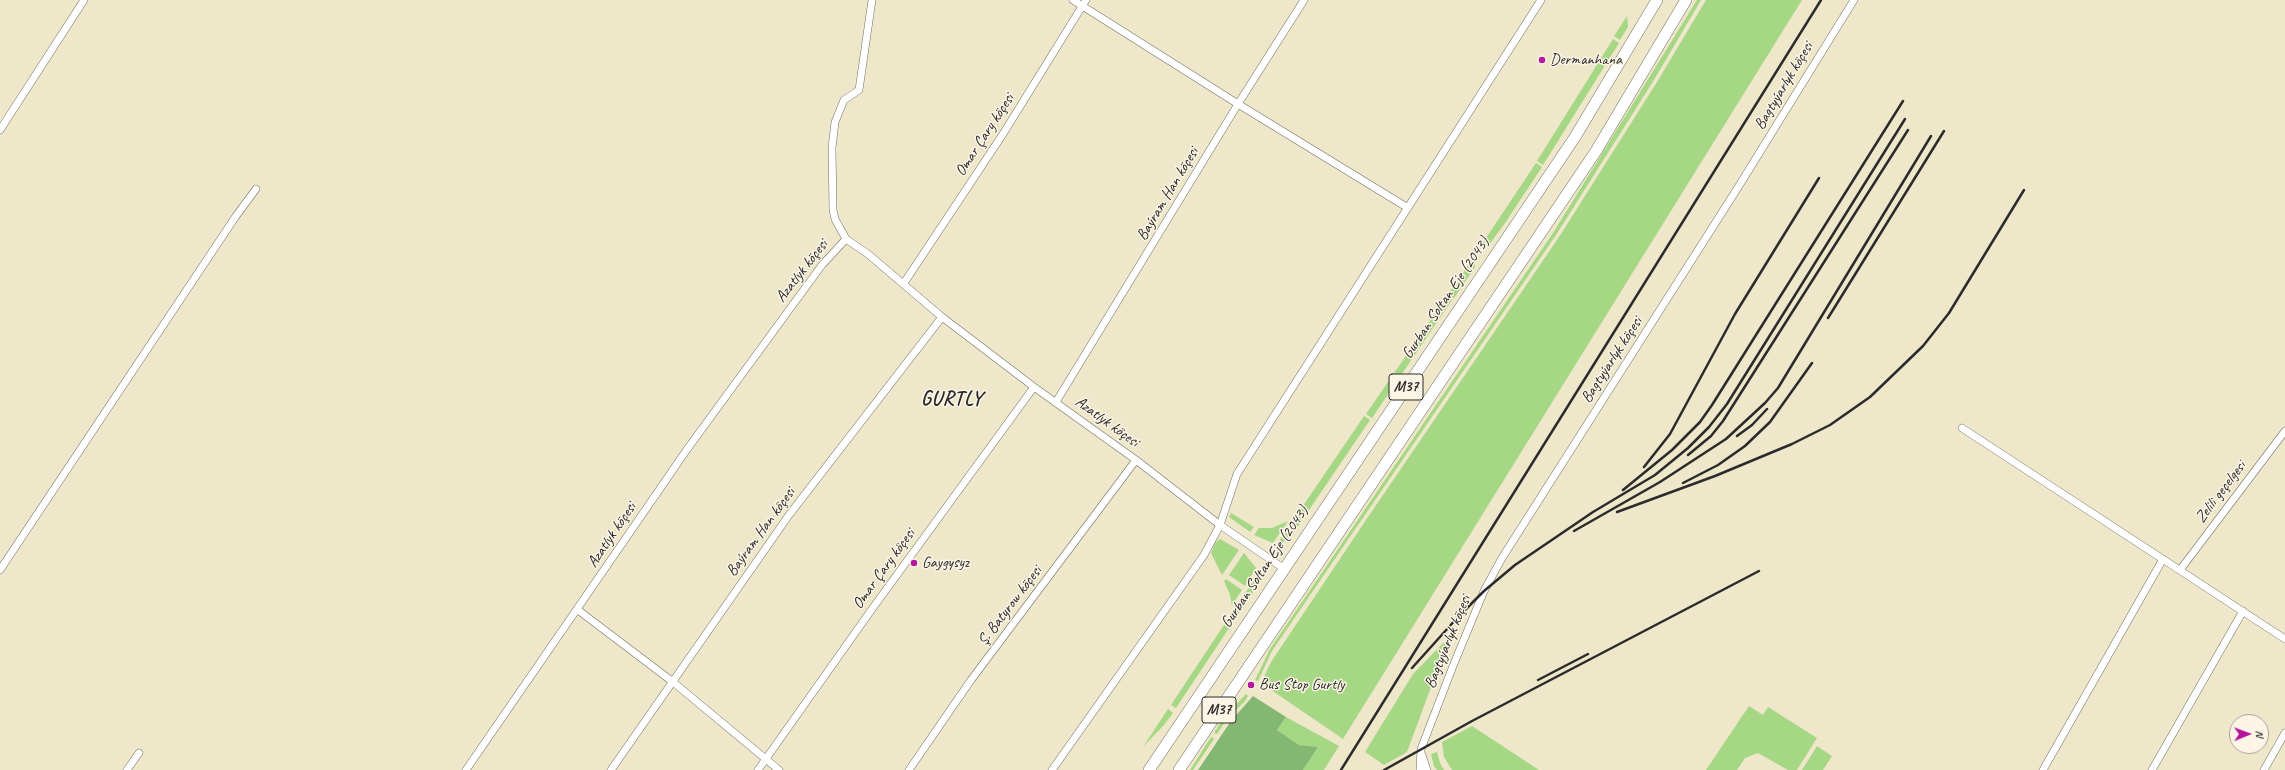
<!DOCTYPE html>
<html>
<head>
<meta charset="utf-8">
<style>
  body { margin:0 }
  #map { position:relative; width:2285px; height:770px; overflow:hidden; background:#efe7ca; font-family:Caveat,sans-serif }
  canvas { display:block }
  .north { position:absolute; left:2229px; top:714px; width:40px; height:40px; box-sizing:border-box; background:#fcf5e5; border:1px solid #a8a49b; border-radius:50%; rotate:89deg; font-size:11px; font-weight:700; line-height:16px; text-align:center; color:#2b2b2b }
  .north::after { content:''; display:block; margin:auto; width:14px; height:18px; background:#b5179e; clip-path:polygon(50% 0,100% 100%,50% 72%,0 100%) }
</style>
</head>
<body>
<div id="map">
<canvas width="2285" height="770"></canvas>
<div class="north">N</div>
</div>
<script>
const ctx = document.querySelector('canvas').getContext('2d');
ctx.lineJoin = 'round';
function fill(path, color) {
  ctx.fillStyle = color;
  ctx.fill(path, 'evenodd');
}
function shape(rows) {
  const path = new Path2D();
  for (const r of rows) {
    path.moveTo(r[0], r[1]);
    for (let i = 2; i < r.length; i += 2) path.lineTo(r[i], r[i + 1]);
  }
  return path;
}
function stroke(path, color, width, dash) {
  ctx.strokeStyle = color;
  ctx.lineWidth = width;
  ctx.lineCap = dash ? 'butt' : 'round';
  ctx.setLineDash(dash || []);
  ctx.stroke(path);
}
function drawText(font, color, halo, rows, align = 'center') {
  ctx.font = font + ' Caveat,sans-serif';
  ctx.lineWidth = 3;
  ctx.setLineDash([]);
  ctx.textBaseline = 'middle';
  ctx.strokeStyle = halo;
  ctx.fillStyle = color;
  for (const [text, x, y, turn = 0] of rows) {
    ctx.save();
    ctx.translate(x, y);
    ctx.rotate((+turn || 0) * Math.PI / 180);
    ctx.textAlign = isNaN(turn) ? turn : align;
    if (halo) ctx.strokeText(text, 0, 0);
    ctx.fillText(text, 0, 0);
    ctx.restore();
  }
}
const green = shape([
  [1697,0,1701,0,1654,80,1556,235,1272,651,1258,681,1255,680,1270,649,1553,233],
  [1706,0,1802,0,1343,739,1261,683,1271,662,1368,517,1559,237,1657,82],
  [1627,16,1628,27,1620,40,1614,36],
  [1613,39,1619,43,1543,165,1537,161],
  [1536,163,1542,167,1505,223,1489,245,1480,247],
  [1474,257,1475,267,1454,298,1448,294],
  [1447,296,1452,300,1372,418,1366,414],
  [1364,416,1370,420,1290,538,1275,547],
  [1231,513,1254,527,1250,532,1229,517],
  [1288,521,1273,543,1254,535,1259,528,1272,528],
  [1220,539,1239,550,1222,575,1211,553,1215,543],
  [1244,553,1256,568,1245,586,1229,575],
  [1259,572,1255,589,1176,708,1171,705],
  [1226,579,1242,590,1232,605,1230,595,1224,581],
  [1450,636,1407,752,1384,765,1365,752,1413,674],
  [1246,694,1248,696,1245,701,1227,719,1217,734,1214,733,1224,717],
  [1749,706,1763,715,1768,707,1817,738,1797,770,1788,770,1758,753,1745,758,1737,770,1706,770],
  [1168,709,1173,713,1164,725,1143,747],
  [1286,717,1339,746,1324,770,1303,770,1318,747,1299,745,1277,730],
  [1472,726,1539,770,1452,770,1444,757,1442,742],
  [1211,737,1214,739,1193,770,1190,770],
  [1817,746,1832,756,1823,770,1802,770],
  [1437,752,1440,763,1444,770,1437,770,1434,766,1431,754]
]);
const forest = shape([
  [1253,696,1286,717,1277,730,1299,745,1318,747,1303,770,1198,770,1231,721]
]);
const minor = shape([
  [1073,0,1238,104,1408,208],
  [0,130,84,0],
  [846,239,835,219,833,210,832,148,835,122,844,100,859,90,872,0],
  [904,283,1003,134,1086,0],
  [1056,402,1238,104,1304,0],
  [1962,428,2285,639],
  [0,570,236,216,256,189],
  [2180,570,2285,431],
  [578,610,673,682,779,770],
  [1422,755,1427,770],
  [127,770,139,753],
  [466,770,688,448,800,295,822,265,846,239,868,254,942,317,1034,387,1136,460,1220,525,1283,568],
  [611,770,789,515,942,317],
  [758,770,872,609,1034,387],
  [909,770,971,680,1136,460],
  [1052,770,1204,555,1220,525,1237,474,1541,0],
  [1420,770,1421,749,1453,666,1484,591,1502,558,1737,189,1854,0],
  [2043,770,2163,559],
  [2152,770,2243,611],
  [2264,770,2285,733]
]);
const trunk = shape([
  [1149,770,1575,137,1657,0],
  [1179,770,1596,151,1686,0]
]);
const rail = shape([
  [1828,318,1944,131],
  [1737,436,1752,425,1767,409],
  [1688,455,1711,436,1723,421,1908,130],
  [1644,467,1670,434,1735,314,1819,178],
  [1683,483,1718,465,1745,446,1770,422,1812,363],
  [1623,490,1672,450,1700,422,1712,405,1903,101],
  [1617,512,1715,476,1792,444,1830,425,1870,397,1923,346,1949,313,2024,190],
  [1574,531,1660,482,1726,439,1765,403,1778,388,1931,136],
  [1412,668,1457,618,1484,591,1515,565,1593,512,1655,475,1688,448,1709,427,1727,404,1905,119],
  [1538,680,1588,654],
  [1341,770,1821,0],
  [1384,770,1472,721,1759,571]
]);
const markers = [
  [1542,60,4,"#b5179e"],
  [914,563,4,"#b5179e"],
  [1251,685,4,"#b5179e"]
];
const shields = [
  [1406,387,34],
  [1219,710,34]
];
const shieldNames = [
  ["M37",1406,387],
  ["M37",1219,710]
];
const poiNames = [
  ["Dermanhana",1550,60],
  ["Gaygysyz",922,563],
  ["Bus Stop Gurtly",1259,685]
];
const streetNames = [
  ["Bagtyýarlyk köçesi",1784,86,-59],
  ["Omar Çary köçesi",985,135,-57],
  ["Baýram Han köçesi",1168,194,-59],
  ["Azatlyk köçesi",802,271,-52],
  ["Gurban Soltan Eje (2043)",1446,298,-56],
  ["Bagtyýarlyk köçesi",1612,360,-57],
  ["Azatlyk köçesi",1107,422,36],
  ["Zelili geçelgesi",2221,492,-53],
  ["Baýram Han köçesi",761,532,-54],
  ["Azatlyk köçesi",612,535,-56],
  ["Gurban Soltan Eje (2043)",1265,567,-56],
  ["Omar Çary köçesi",884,569,-54],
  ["Ş. Batyrow köçesi",1010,606,-53],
  ["Bagtyýarlyk köçesi",1448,642,-68]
];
const districtNames = [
  ["GURTLY",952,400]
];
fill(green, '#a5d785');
fill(forest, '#84b872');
stroke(minor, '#706d63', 8);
stroke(trunk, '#706d63', 12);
stroke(minor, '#fff', 7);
stroke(trunk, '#fff', 11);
stroke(rail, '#2b2b2b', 2.5);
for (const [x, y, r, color] of markers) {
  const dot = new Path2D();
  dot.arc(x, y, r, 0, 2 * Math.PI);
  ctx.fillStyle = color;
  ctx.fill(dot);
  stroke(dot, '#fcf5e5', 1.5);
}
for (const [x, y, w] of shields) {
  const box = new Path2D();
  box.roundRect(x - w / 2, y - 13, w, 26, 3);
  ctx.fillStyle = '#fcf5e5';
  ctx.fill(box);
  stroke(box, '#2b2b2b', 1);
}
drawText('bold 15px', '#2b2b2b', null, shieldNames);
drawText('16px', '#2b2b2b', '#fcf5e5', poiNames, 'left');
drawText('16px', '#2b2b2b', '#fcf5e5', streetNames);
ctx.letterSpacing = '1px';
drawText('bold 20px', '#2b2b2b', '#fcf5e5', districtNames);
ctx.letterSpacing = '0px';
</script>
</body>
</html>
